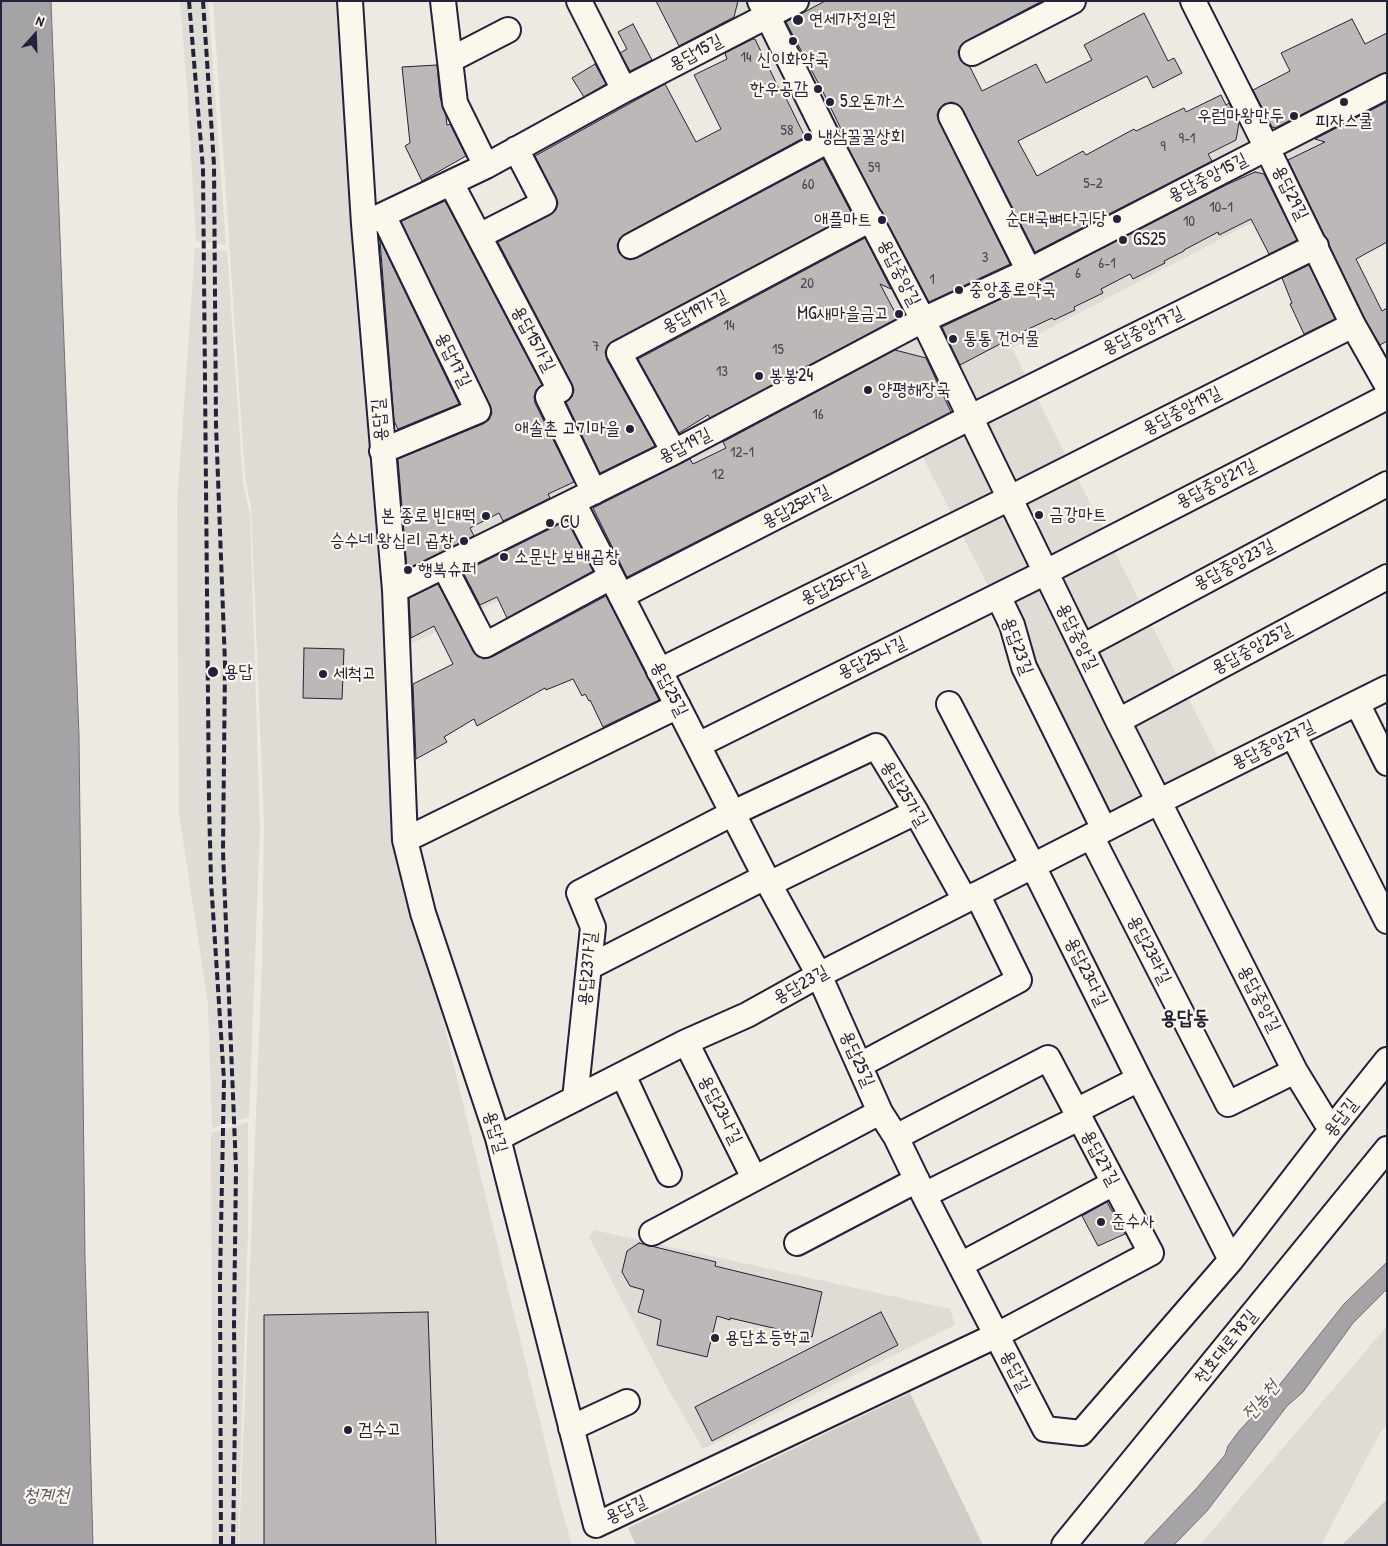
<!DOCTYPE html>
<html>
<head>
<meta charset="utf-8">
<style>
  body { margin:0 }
  #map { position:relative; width:1388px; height:1546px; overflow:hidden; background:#eeeae2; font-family:"Patrick Hand",sans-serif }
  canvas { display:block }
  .frame { position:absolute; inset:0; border:2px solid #22223b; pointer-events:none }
  .north { position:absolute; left:10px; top:10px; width:50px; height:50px; -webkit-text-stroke:4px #fbf7ec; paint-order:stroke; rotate:20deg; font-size:14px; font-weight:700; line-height:20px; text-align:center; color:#22223b }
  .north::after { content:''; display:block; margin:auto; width:18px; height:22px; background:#22223b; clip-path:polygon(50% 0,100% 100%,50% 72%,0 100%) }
</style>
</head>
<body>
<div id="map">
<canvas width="1388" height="1546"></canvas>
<div class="frame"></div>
<div class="north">N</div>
</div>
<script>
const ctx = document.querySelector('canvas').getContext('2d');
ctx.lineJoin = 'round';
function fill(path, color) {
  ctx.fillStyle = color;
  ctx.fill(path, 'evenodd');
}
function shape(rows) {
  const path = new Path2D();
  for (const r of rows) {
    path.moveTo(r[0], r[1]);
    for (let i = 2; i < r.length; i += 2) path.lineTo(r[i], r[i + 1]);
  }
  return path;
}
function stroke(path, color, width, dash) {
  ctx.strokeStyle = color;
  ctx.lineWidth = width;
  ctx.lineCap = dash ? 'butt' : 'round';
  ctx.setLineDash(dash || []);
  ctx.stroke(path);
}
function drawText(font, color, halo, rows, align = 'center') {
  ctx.font = font + ' "Patrick Hand","Poor Story",sans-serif';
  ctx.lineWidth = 4.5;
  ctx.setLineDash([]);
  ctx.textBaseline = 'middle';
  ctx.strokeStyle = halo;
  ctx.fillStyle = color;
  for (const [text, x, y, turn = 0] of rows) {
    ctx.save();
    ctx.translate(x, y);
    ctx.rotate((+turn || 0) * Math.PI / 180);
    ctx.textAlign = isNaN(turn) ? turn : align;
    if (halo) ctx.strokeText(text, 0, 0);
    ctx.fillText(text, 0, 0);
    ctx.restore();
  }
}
const built = shape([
  [180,1,208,1,226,245,196,241,187,87],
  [213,1,351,1,403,676,431,971,560,1504,572,1545,239,1545,262,963,264,825,251,506,245,477],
  [699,1,831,1,949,236,1366,42,1387,73,1387,152,1012,348,1218,757,1106,819,896,404,403,648,399,533,835,296],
  [195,248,227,251,243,483,250,515,260,826,249,1117,212,1128,208,1004,179,813,177,505],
  [248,1122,248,1227,238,1545,212,1545,211,1133],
  [594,1230,950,1309,955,1325,703,1449,668,1389,589,1237],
  [1387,1326,1387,1425,1381,1431,1321,1545,1200,1545]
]);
const green = shape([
  [910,1393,983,1545,636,1545,628,1528],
  [1387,1499,1387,1545,1342,1545]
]);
const water = shape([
  [1,1,51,1,79,736,85,1258,93,1545,1,1545,1,1],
  [1387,1262,1387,1289,1353,1323,1303,1392,1287,1406,1207,1511,1174,1545,1143,1545,1196,1489,1225,1455,1228,1446,1239,1431,1265,1403,1344,1304,1387,1262]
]);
const building = shape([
  [656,1,738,1,734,17,679,46,656,1],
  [825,1,1042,1,966,41,961,45,958,52,960,59,964,64,970,67,982,91,1036,64,1046,83,1092,60,1084,45,1144,13,1168,61,1174,58,1182,73,1153,88,1147,76,1018,141,1037,176,1083,151,1086,155,1134,129,1136,131,1184,108,1186,112,1221,95,1226,105,1229,103,1239,123,1236,140,1208,154,1212,161,1035,252,963,110,959,105,952,102,944,104,939,109,937,115,939,122,1010,264,929,302,846,144,843,133,824,94,786,22,825,1],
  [1352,19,1365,44,1387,33,1387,72,1381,74,1275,128,1272,127,1253,90,1290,71,1281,53,1352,19],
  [633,24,652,60,630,71,620,53,627,49,618,32,633,24],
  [753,39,755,39,781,93,783,92,805,137,625,234,620,238,617,245,619,253,624,258,630,260,637,258,823,159,852,214,613,341,608,345,605,352,607,360,655,446,600,473,566,402,572,397,574,390,572,384,498,242,550,215,556,210,558,203,556,197,535,156,665,84,696,142,721,129,694,75,727,59,725,53,753,39],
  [595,64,606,84,584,97,572,78,595,64],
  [437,65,440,97,446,116,447,125,450,124,466,156,422,181,405,146,410,143,402,67,437,65],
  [1387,102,1387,242,1356,259,1382,311,1387,308,1387,341,1380,345,1365,319,1288,160,1325,142,1315,139,1387,102],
  [1255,172,1264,174,1297,240,1269,254,1251,219,1219,235,1218,232,1184,250,1184,251,1164,261,1165,263,1133,279,1130,274,1101,289,1103,293,1074,307,1075,310,1054,320,1052,318,1022,332,1025,336,1002,348,1000,344,960,365,942,327,1035,283,1226,185,1255,172],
  [445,201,542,385,536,390,534,397,535,403,574,482,548,494,550,498,503,521,499,513,470,528,474,536,407,569,398,459,483,424,489,420,492,413,490,405,401,221,445,201],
  [865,238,891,289,880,284,898,318,710,418,708,415,679,433,638,359,865,238],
  [380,240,459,404,398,429,394,421,380,240],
  [1309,265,1335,319,1304,334,1290,304,1292,303,1282,278,1309,265],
  [895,350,926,358,951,412,627,577,593,508,690,459,693,464,726,448,723,442,895,350],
  [560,524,571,528,593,571,507,618,497,597,480,605,463,572,560,524],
  [438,584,473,651,477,656,484,659,492,657,606,596,659,700,603,727,590,700,589,701,585,694,582,696,573,679,546,690,545,688,477,726,474,719,444,737,447,742,416,759,413,684,453,664,434,626,411,638,409,598,438,584],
  [304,648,344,649,342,699,303,698,304,648],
  [1107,1202,1125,1234,1098,1246,1082,1216,1107,1202],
  [639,1243,716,1262,715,1266,822,1292,812,1337,730,1318,730,1320,717,1316,707,1357,657,1345,661,1320,638,1312,644,1290,630,1286,622,1272,627,1251,639,1243],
  [428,1312,436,1545,264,1545,264,1315,428,1312],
  [881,1312,898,1345,712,1441,695,1407,881,1312]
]);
const minor = shape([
  [350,1,364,224,395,590,405,840,423,913,498,1138,596,1525,997,1335,1151,1253,1048,1058,896,1137],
  [443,1,455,103,486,166],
  [579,1,624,90],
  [760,1,829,140,923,320,1118,721,1295,1071,1331,1130],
  [1193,1,1267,148,1353,325,1387,385],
  [972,53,1073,1],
  [450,60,508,30],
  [951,116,1029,271],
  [451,183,560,390,548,397,594,492],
  [364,224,486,166,624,90,796,1],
  [479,236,544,203,516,149],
  [631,246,829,140],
  [382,451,478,411,383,215],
  [674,452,619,353,871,219],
  [573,502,769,884,819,975,880,1112,896,1137,924,1195,1045,1429,1081,1433,1231,1260,1331,1130,1387,1060],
  [444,566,485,645,611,577],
  [395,590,674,452,923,320,1029,271,1387,86],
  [621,596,971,417,1316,246],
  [998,596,1012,625,1024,667,1104,829],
  [1082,647,1387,484],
  [659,671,1010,498,1353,325],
  [1357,703,1387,763],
  [949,704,1033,866,1139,1079,1231,1260],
  [1118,721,1387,577],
  [1293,735,1387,921],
  [698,745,1046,572,1387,397],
  [1091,836,1228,1104,1295,1071],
  [405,840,678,706],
  [769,884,916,812],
  [589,967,765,877],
  [686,1042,754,1178],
  [860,1065,1019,980,977,894],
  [623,1075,669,1174],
  [575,1099,593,927,579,893,733,813,876,746,916,812,965,900],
  [1076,1111,1139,1079],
  [498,1138,686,1042,747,1015,819,975,1160,801,1387,688],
  [924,1195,1079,1118],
  [652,1233,880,1112],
  [797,1243,917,1180],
  [960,1265,1114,1183],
  [571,1428,627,1402],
  [1064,1545,1387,1149]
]);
const rail = shape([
  [189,1,203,169,209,803,211,881,224,1080,220,1279,221,1545],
  [203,1,214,165,216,425,225,664,223,852,236,1169,234,1325,235,1415,233,1545]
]);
const markers = [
  [798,20,6,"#22223b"],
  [793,41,5,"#22223b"],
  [818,89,5,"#22223b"],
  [830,102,5,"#22223b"],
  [1344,102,5,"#22223b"],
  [1294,116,5,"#22223b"],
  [808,137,5,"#22223b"],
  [1117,219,5,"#22223b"],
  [882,220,5,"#22223b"],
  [1123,240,5,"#22223b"],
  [959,290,5,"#22223b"],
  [899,314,5,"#22223b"],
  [953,339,5,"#22223b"],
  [759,376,5,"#22223b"],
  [868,390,5,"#22223b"],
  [630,429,5,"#22223b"],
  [1039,515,5,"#22223b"],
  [486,516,5,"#22223b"],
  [550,523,5,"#22223b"],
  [464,541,5,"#22223b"],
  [504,557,5,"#22223b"],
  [408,570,5,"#22223b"],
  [213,672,6,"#22223b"],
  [323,674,5,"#22223b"],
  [1101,1222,5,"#22223b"],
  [715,1338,5,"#22223b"],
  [348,1430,5,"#22223b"]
];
const numberNames = [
  ["14",746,58],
  ["58",787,131],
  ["9-1",1187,139],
  ["9",1163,147],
  ["59",874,168],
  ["5-2",1093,184],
  ["60",808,185],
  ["10-1",1221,208],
  ["10",1189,222],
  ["3",985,258],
  ["6-1",1107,264],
  ["6",1078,274],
  ["1",932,280],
  ["20",807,284],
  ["14",729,326],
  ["7",596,347],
  ["15",778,350],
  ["13",722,372],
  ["16",818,415],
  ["12-1",742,453],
  ["12",718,475]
];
const poiNames = [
  ["연세가정의원",809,20],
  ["신이화약국",793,60,"center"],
  ["한우공감",808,89,"right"],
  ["5오돈까스",840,102],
  ["우럼마왕만두",1284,116,"right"],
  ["피자스쿨",1344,121,"center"],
  ["냉삼꿀꿀상회",818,137],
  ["순대국뼈다귀당",1107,219,"right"],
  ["애플마트",872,220,"right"],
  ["GS25",1133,240],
  ["중앙종로약국",969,290],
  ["MG새마을금고",889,314,"right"],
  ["통통 건어물",963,339],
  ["봉봉24",769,376],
  ["양평해장국",878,390],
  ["애솔촌 고기마을",620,429,"right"],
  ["금강마트",1049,515],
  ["본 종로 빈대떡",476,516,"right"],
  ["CU",560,523],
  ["승수네 왕십리 곱창",454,541,"right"],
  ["소문난 보배곱창",514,557],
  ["행복슈퍼",418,570],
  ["용답",224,672],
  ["세척고",333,674],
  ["준수사",1111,1222],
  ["용답초등학교",725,1338],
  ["검수고",358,1430]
];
const streetNames = [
  ["용답15길",696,53,-28],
  ["용답중앙15길",1208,178,-27],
  ["용답29길",1290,193,64],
  ["용답중앙길",899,273,63],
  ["용답19가길",695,312,-28],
  ["용답중앙17길",1143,331,-26],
  ["용답15가길",533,339,62],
  ["용답17길",453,360,64],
  ["용답중앙19길",1182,411,-27],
  ["용답길",380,420,-94],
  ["용답19길",685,446,-27],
  ["용답중앙21길",1216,484,-27],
  ["용답25라길",796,507,-27],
  ["용답중앙23길",1234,565,-28],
  ["용답25다길",835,584,-26],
  ["용답중앙길",1077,637,64],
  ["용답23길",1017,646,70],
  ["용답중앙25길",1252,649,-28],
  ["용답25나길",872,658,-26],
  ["용답25길",669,689,63],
  ["용답중앙27길",1273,745,-26],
  ["용답25가길",904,794,59],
  ["용답23라길",1149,950,63],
  ["용답23가길",588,969,-85],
  ["용답23다길",1086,972,64],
  ["용답23길",801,985,-29],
  ["용답중앙길",1259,999,63],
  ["용답25길",857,1059,66],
  ["용답23나길",720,1110,63],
  ["용답길",1341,1118,-52],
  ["용답길",495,1132,73],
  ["용답27길",1100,1158,62],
  ["천호대로78길",1226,1347,-51],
  ["용답길",1015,1371,63],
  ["용답길",626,1510,-25]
];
const waterNames = [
  ["전농천",1261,1401,-50],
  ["청계천",46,1496]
];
const quarterNames = [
  ["용답동",1185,1019]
];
fill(built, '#dfdbd5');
fill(green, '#d0cdc9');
fill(water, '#a6a3a7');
stroke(water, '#716f7c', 1);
fill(building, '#bcb8b8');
stroke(building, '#22223b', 1);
stroke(minor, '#22223b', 28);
stroke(minor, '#fbf7ec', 24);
stroke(rail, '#22223b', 4, [8, 4]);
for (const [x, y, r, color] of markers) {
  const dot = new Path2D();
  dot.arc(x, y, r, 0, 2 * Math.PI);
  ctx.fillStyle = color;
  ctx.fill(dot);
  stroke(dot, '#fbf7ec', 2);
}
drawText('15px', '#48485a', null, numberNames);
drawText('18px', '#22223b', '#fbf7ec', poiNames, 'left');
drawText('18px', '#22223b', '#fbf7ec', streetNames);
drawText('italic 19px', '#575666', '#fbf7ec', waterNames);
drawText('bold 20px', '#22223b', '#fbf7ec', quarterNames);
</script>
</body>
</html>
